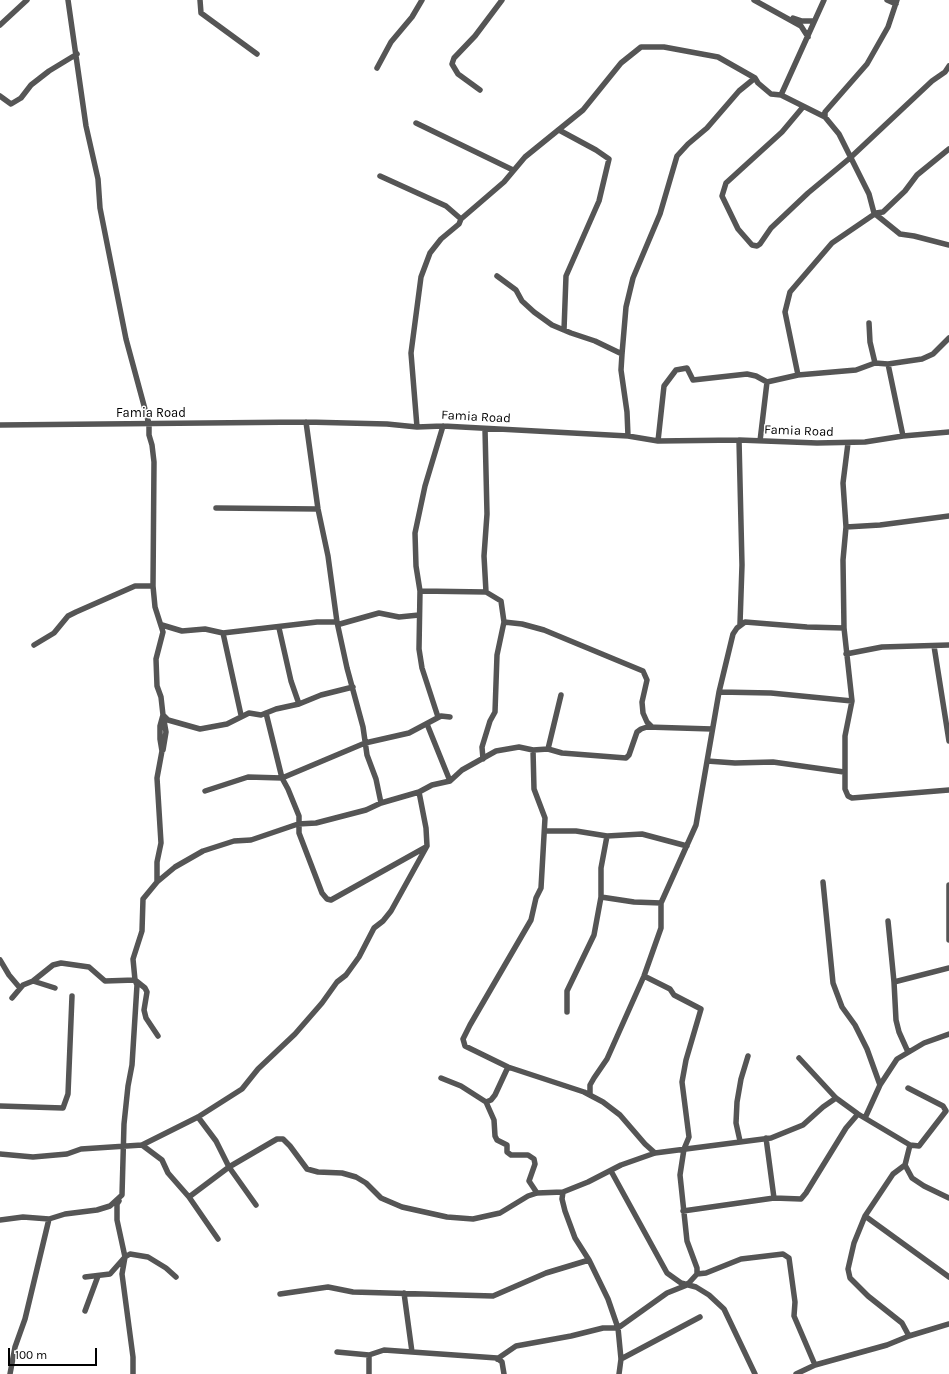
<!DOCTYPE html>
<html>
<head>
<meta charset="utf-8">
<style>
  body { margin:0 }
  #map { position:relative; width:949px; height:1374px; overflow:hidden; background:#fff; font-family:Karla,sans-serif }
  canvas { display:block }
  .scale { position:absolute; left:8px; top:1348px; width:89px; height:18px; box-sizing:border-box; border:2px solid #000; border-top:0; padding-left:5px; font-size:12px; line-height:14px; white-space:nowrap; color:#000; -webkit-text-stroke:3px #fff; paint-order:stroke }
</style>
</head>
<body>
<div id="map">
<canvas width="949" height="1374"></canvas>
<div class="scale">100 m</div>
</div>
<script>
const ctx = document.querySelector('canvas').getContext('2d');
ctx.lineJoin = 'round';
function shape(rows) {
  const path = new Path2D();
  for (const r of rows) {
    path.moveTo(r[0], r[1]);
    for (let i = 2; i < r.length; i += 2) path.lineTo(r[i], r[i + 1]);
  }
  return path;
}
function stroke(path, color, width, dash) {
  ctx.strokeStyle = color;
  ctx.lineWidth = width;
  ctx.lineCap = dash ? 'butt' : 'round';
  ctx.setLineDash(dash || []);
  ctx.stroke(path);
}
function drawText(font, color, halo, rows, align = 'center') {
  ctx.font = font + ' Karla,sans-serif';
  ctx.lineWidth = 3;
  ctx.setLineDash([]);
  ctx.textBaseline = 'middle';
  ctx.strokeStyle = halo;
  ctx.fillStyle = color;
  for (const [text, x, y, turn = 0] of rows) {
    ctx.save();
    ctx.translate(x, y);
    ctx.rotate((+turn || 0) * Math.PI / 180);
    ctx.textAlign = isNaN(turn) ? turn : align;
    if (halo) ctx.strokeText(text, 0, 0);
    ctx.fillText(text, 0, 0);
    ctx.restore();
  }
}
const street = shape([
  [200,0,201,13,257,54],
  [754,0,801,26,808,37],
  [887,0,896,4],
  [793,18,802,21,814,21],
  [0,25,27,0],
  [377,68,391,42,412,17,422,0],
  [480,90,458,74,452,64,454,58,475,36,502,0],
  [781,95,824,0],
  [0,96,11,104,21,98,31,85,49,71,77,54],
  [803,107,782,132,726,183,722,196,738,229,752,245,757,246,760,244,771,228,808,193,850,158,932,81,945,72,949,66],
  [825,117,825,112,867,64,888,27,897,0],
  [416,123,513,170],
  [559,130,596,150,609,159,599,201,566,276,564,330],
  [380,176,446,206,461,219],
  [497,276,516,290,522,301,534,312,552,325,571,333,595,341,622,354],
  [869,323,870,342,875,363],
  [888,364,903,436],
  [798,375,785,312,790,292,832,243,876,213,883,212,905,191,917,175,949,149],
  [306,422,318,509,328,556,337,622,347,668,363,727,367,755,376,779,381,803],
  [0,425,306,422,387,424,417,427,443,426,628,436,658,441,739,440,817,443,865,442,903,436,949,432],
  [417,427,411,353,421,277,430,253,441,239,459,224,461,219,504,182,525,157,583,110,621,63,641,47,664,47,718,57,755,78,758,83,771,94,781,95,825,117,839,134,869,194,874,213,900,234,914,236,949,245],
  [485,429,487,514,484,556,486,592],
  [628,436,627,412,621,370,622,354,626,307,633,278,660,214,677,156,688,144,707,128,739,91,755,78],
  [739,440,742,565,740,624],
  [658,441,664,386,676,370,687,368,693,380,747,374,756,376,767,382,798,375,856,370,875,363,888,364,922,359,933,354,949,338],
  [760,441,767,382],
  [848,443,843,483,846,527,843,560,844,628,852,701,845,736,845,789,848,796,852,798,949,790],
  [216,508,318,509],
  [846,527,880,525,949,516],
  [420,591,486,592,501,601,504,622,497,655,495,712,490,721,482,747,483,759],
  [504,622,522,624,544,630,643,671,647,680,642,702,643,713,647,722,652,727],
  [162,625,182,631,205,629,223,633,317,622,337,622,340,624,379,613,399,617,419,615],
  [279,628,291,681,299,704],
  [223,633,241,715],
  [34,645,54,633,68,616,76,612,135,586,153,586],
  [934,646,949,741],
  [846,654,882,647,949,645],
  [719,692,771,693,852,701],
  [266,713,282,778,288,789,299,816,299,833,322,893,327,899,331,900,426,847],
  [163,715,168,720,200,729,227,724,249,713,261,715,276,709,299,704,321,695,353,687],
  [438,717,422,668,419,649,420,591,416,566,415,533,425,486,443,426],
  [427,724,450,781],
  [548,749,561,695],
  [163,750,166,732,163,715],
  [533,750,534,789,545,818,541,888,536,898,531,920,470,1025,463,1039,465,1046,508,1067,584,1092,603,1102,620,1115,645,1144,655,1153],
  [707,761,735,763,773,762,844,772],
  [205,791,248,777,282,778,365,743,409,733,441,716,450,717],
  [545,831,576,831,607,836,642,834,687,846],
  [607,836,601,868,601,897,634,902,661,903],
  [157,882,175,867,203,851,234,841,251,840,298,824,316,823,366,810,381,803,419,792,432,785,450,781,462,770,496,751,519,747,533,750,548,749,562,753,626,758,629,755,637,732,641,729,647,727,712,729],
  [823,882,833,983,842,1007,855,1025,867,1049,880,1085],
  [949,885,949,940],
  [888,921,894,982,896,1020,899,1032,908,1052],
  [0,960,9,975,20,988],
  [644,976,670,989,674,995,701,1009,686,1060,682,1082,689,1137,684,1149,680,1175,687,1241,697,1268,697,1274],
  [33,981,55,988],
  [894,982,949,968],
  [12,998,23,985,33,981,53,965,61,963,89,967,105,981,135,980,145,988,147,992,144,1010,146,1018,158,1036],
  [567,1012,567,991,594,935,601,897],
  [799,1058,836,1098,858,1114,910,1145,919,1146,946,1111,943,1106,908,1088],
  [441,1078,461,1086,486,1102,494,1120,495,1136,497,1140,507,1145,507,1152,511,1155,528,1155,534,1159,535,1164,529,1181,537,1193],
  [590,1095,590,1085,594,1078,607,1059,644,976,661,928,661,903,696,825,719,692,733,634,737,628,745,622,807,627,844,628],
  [486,1102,491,1100,495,1095,508,1067],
  [0,1106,63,1108,68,1094,72,996],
  [198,1117,216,1141,229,1167,256,1205],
  [865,1118,880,1085,897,1059,924,1043,949,1034],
  [766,1138,774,1198],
  [740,1141,736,1123,737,1102,741,1079,748,1056],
  [142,1145,162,1160,168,1173,189,1197,229,1167,277,1139,283,1139,290,1146,307,1169,318,1172,342,1173,356,1177,366,1183,381,1198,402,1207,447,1217,473,1219,500,1213,528,1196,537,1193,563,1192,588,1182,621,1165,655,1153,771,1138,803,1125,823,1107,836,1098],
  [0,1154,33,1157,67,1154,81,1149,142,1145,198,1117,242,1089,258,1069,295,1034,322,1003,337,982,346,975,359,957,374,928,383,921,391,911,427,846,426,828,419,792],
  [905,1165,912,1178,924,1186,949,1198],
  [611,1171,667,1273,681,1283,696,1287,709,1295,724,1309,755,1374],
  [563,1192,562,1199,565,1211,575,1238,589,1260,608,1299,618,1328,621,1359,619,1374],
  [189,1197,218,1239],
  [683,1211,774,1198,801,1199,806,1193,846,1128,858,1114],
  [865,1216,949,1277],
  [0,1220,23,1217,49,1219],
  [85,1277,110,1274,125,1257,117,1220,117,1204,119,1201],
  [280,1294,328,1287,353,1292,493,1296,546,1273,589,1260],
  [85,1311,98,1276],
  [909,1336,902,1323,868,1296,850,1278,848,1269,854,1243,865,1216,893,1174,905,1165,910,1145],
  [337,1352,369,1355,384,1350,412,1352,404,1293],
  [412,1352,497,1358,502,1362,504,1374],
  [497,1359,516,1346,571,1336,603,1328,618,1328,667,1293,687,1285,697,1274,706,1273,741,1259,783,1254,789,1258,795,1302,794,1316,815,1365],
  [621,1359,700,1317],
  [10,1374,15,1347,25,1319,49,1219,65,1214,97,1210,110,1206,122,1195,124,1124,128,1086,132,1065,137,985,135,980,133,959,142,931,143,899,157,882,157,862,161,843,157,778,162,751,160,739,160,726,163,715,161,697,157,686,156,659,163,632,155,607,153,586,154,462,152,445,149,435,149,424,126,339,100,208,98,179,86,126,68,0],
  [133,1374,133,1357,122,1274,125,1257,130,1254,148,1257,166,1268,176,1277],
  [369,1374,369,1355],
  [796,1374,815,1365,887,1345,909,1336,949,1324]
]);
const streetNames = [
  ["Famia Road",151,413],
  ["Famia Road",476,417,3],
  ["Famia Road",799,431,2]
];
stroke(street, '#555', 5.5);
drawText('13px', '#000', '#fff', streetNames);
</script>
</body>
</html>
